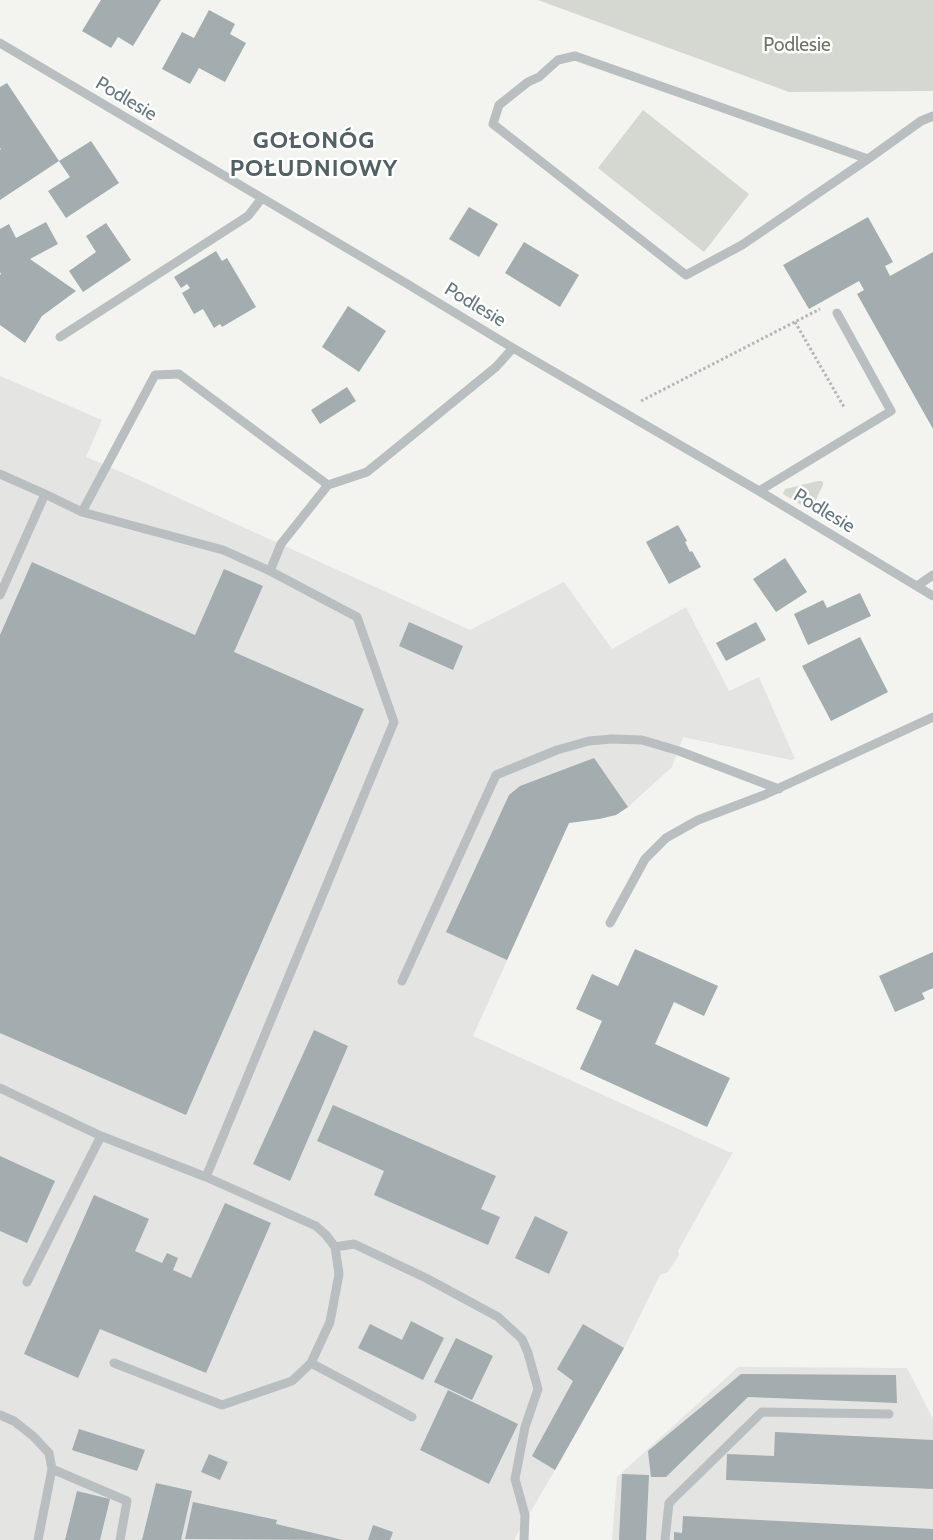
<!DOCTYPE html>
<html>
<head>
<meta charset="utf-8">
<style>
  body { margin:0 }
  canvas { display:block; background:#f3f3f0 }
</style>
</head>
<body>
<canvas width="933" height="1540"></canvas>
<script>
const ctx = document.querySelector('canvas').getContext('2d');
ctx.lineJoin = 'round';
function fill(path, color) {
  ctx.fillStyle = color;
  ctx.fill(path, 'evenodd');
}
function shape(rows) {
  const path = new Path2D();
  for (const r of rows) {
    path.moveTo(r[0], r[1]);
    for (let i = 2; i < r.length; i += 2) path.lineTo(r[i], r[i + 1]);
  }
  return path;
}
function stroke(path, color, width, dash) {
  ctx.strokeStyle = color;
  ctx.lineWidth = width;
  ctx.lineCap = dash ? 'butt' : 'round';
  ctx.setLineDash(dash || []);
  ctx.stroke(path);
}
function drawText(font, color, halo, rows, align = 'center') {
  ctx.font = font + ' Cabin,sans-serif';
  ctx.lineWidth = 5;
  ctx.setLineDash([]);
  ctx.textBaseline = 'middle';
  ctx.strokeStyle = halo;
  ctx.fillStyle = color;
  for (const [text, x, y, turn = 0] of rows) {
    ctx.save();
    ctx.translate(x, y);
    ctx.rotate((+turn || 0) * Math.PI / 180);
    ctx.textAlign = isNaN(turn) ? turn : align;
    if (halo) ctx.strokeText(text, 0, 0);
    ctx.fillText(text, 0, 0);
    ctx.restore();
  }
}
const built = shape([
  [0,376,102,420,86,457,128,475,470,630,564,582,612,649,686,607,729,691,759,677,795,759,791,760,683,737,672,767,628,807,616,815,599,819,569,823,473,1036,729,1152,733,1152,678,1251,679,1255,668,1272,660,1275,624,1348,555,1470,514,1540,0,1540],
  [738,1367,907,1368,933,1419,933,1540,612,1540,617,1477]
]);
const green = shape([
  [538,0,933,0,933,91,789,92],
  [643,110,749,194,704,252,598,168],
  [818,481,821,481,823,482,823,485,813,506,808,509,783,494,785,489]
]);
const building = shape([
  [101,0,161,0,133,46,118,37,111,48,82,31],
  [209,10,235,24,230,34,246,43,225,82,199,68,190,84,162,69,182,32,194,38],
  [7,83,59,161,91,141,119,183,66,218,48,191,70,177,59,161,0,200,0,150,1,149,0,148,0,87],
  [469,207,498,224,479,257,449,239],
  [868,217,893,262,885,266,890,276,933,252,933,429,857,294,864,290,859,281,809,309,783,265],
  [46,222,58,244,30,259,76,291,42,316,25,343,0,325,0,275,1,274,0,272,0,229,9,224,16,238],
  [106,223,131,260,83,292,69,271,96,252,86,236],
  [524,242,579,275,560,307,505,273],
  [216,251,222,261,227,258,256,307,222,327,220,324,214,328,203,309,194,314,182,293,190,288,187,284,181,288,174,277],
  [348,306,386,331,359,372,322,347],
  [347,387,356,401,320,424,311,410],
  [678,525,687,541,685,542,690,552,692,551,701,567,669,584,646,542],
  [785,558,807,592,776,612,753,579],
  [32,562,195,635,224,569,263,586,234,652,364,709,186,1115,0,1033,0,635],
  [860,593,871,616,808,645,794,614,823,600,827,608],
  [409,622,463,646,453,670,399,646],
  [756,622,766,640,726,661,716,643],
  [860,637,888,692,831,721,802,666],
  [594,758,628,807,616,815,599,819,569,823,507,960,446,932,509,795,520,786],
  [635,949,718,986,704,1016,674,1002,655,1044,730,1078,707,1127,580,1069,602,1021,576,1009,592,974,618,986],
  [933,952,933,988,922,993,925,999,895,1012,879,976],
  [314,1030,348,1046,290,1181,253,1164],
  [333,1105,496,1176,481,1209,500,1217,488,1245,374,1195,384,1171,317,1141],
  [0,1156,55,1181,27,1243,0,1231],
  [94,1195,149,1219,135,1251,162,1263,167,1253,178,1258,173,1270,191,1278,225,1203,271,1223,206,1373,100,1329,78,1378,24,1354],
  [535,1216,568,1232,549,1274,515,1258],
  [411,1321,444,1338,423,1380,358,1348,370,1324,402,1340],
  [583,1324,624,1348,555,1470,532,1456,573,1381,557,1369],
  [456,1338,493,1356,472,1400,434,1382],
  [741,1374,896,1375,897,1403,748,1397,666,1477,651,1477,648,1451],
  [448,1390,518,1424,489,1484,420,1450],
  [79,1429,145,1450,137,1471,72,1450],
  [775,1432,933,1440,933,1489,726,1480,727,1454,774,1456],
  [209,1454,228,1462,220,1480,201,1472],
  [622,1474,649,1475,646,1540,619,1540],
  [156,1483,192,1491,181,1540,142,1540],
  [77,1491,110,1499,100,1540,65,1540],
  [193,1502,277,1520,276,1524,343,1540,185,1539],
  [683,1516,933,1529,933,1540,674,1540,674,1532,682,1533],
  [373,1525,393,1532,390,1540,368,1540]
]);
const path = shape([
  [795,322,844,407],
  [641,401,820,309]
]);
const minor = shape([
  [0,43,404,282,513,348,759,491,933,596],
  [868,159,575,56,558,60,539,77,528,82,499,105,493,124,686,275,742,245,868,159,921,121,933,116],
  [60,337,248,216,262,198],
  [0,474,45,494,82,512,223,550,270,571,357,617,394,722,206,1177,101,1136,0,1088],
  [759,491,891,411,837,313],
  [82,512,155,375,179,374,328,485,367,472,496,367,513,348],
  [270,571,281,544,328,485],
  [917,586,933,575],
  [0,595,45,494],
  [610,923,645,859,666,838,698,820,764,795,933,717],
  [402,981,496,775,557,750,589,741,612,739,642,740,679,751,779,789],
  [206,1177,316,1226,326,1235,335,1247,339,1274,330,1322,311,1363,412,1417],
  [335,1247,354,1244,426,1278,498,1317,522,1339,528,1353,538,1389,525,1427,515,1479,525,1515,524,1540],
  [27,1282,101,1136],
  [114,1363,222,1405,292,1381,311,1363],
  [0,1415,14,1421,33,1436,49,1453,52,1469],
  [38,1540,52,1469,127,1501,120,1540],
  [665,1540,669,1503,762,1412,889,1414]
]);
const parkNames = [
  ["Podlesie",797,45]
];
const streetNames = [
  ["Podlesie",126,99,31],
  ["Podlesie",475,305,31],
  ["Podlesie",824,511,31]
];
const districtNames = [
  ["GOŁONÓG",314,141],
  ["POŁUDNIOWY",314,169]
];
fill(built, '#e4e4e3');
fill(green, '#d4d8d0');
fill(building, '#a3acaf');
stroke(path, '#b3b7b8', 3, [2.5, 2.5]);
stroke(minor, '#b9bec0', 9);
drawText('19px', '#6b7664', '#fff', parkNames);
drawText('19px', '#66787e', '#fff', streetNames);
ctx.letterSpacing = '1px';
drawText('bold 24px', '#536064', '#fff', districtNames);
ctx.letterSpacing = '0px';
</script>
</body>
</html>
